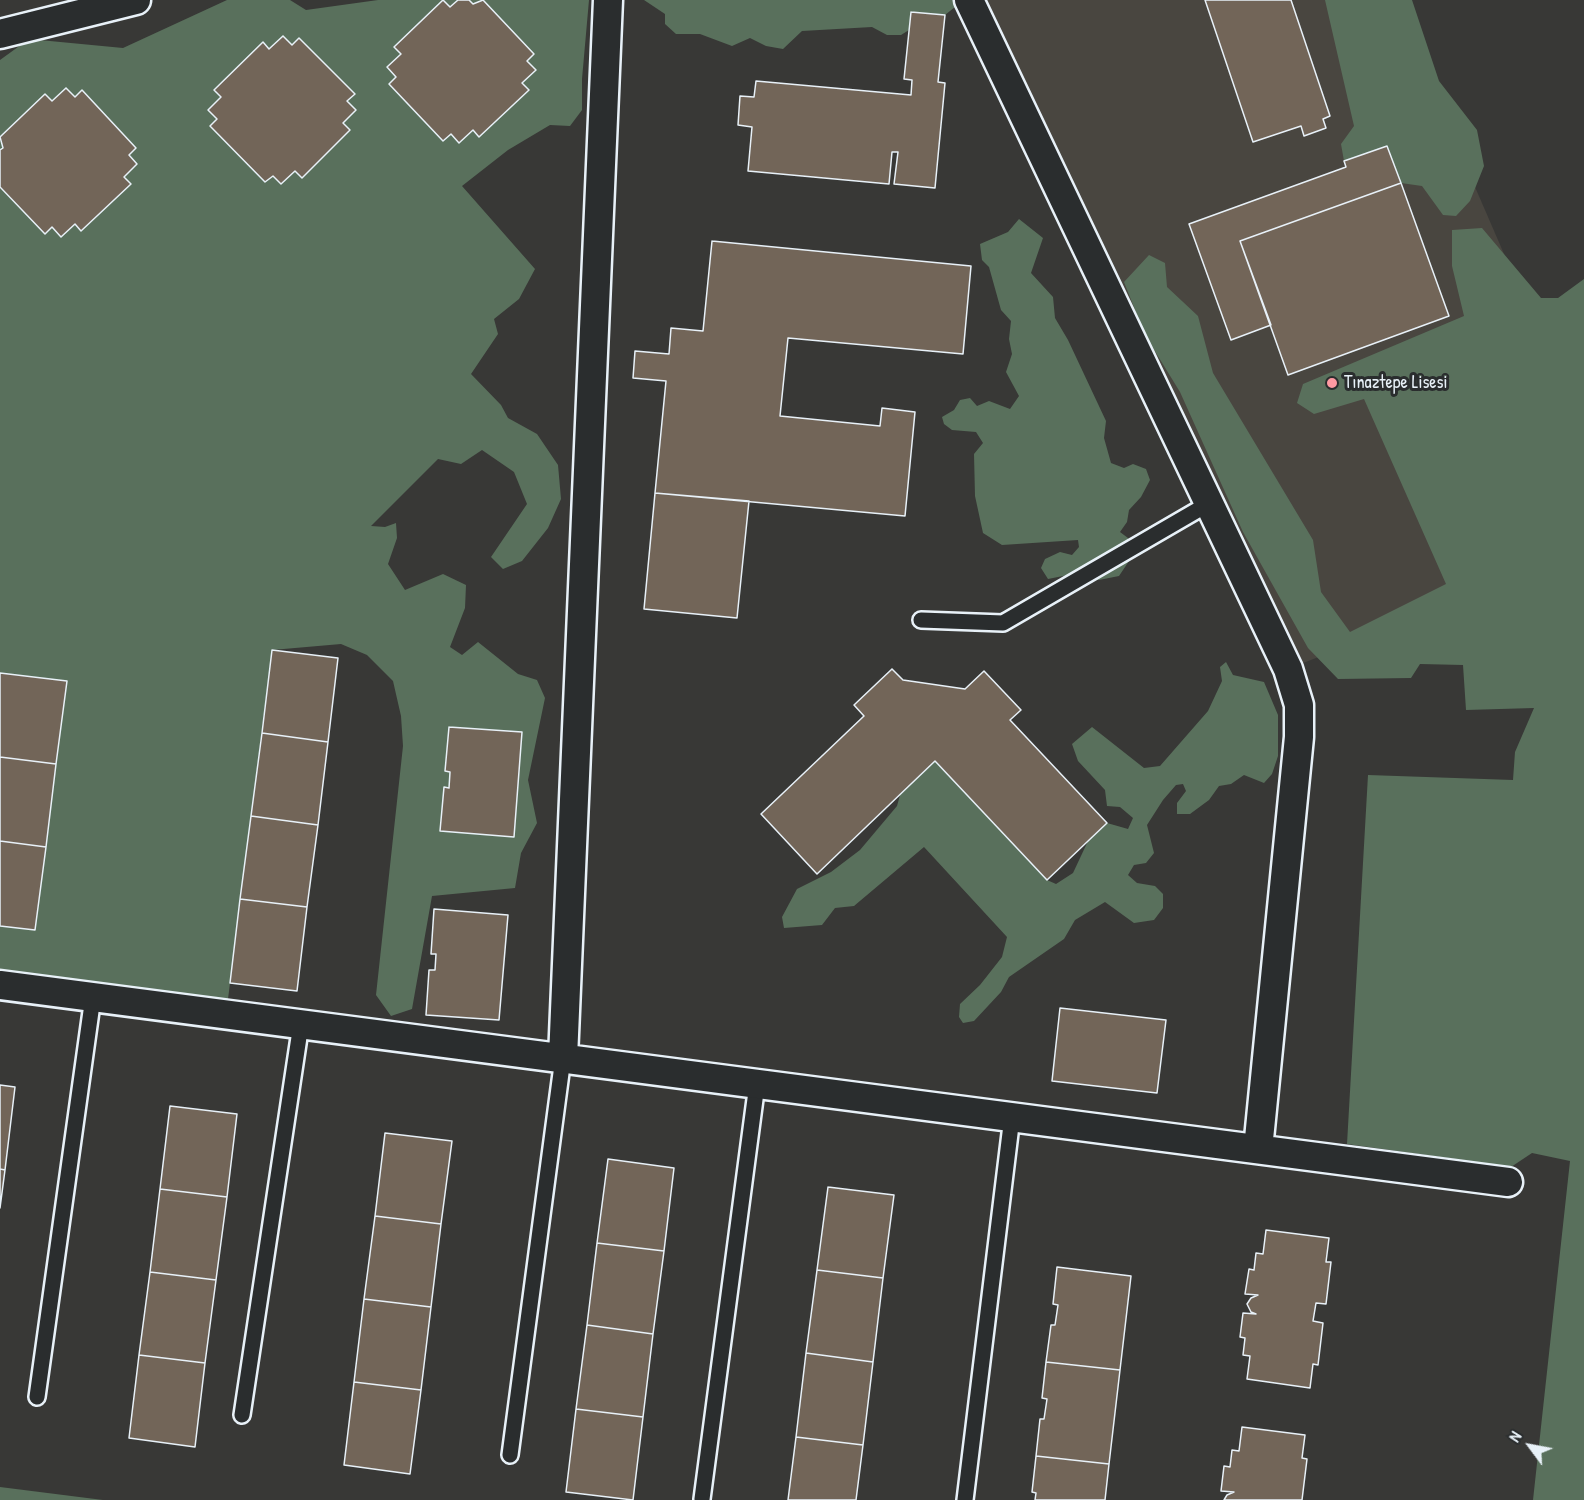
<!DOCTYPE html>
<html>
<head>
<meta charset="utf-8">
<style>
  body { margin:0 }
  #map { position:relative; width:1584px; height:1500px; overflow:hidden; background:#383836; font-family:"Patrick Hand",sans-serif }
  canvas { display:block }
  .north { position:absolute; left:1500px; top:1416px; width:60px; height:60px; -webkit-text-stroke:4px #2a2d2e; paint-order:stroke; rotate:302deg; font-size:16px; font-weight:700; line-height:24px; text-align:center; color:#e8f1f8 }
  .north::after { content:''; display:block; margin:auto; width:21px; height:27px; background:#e8f1f8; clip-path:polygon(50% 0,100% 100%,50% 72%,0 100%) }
</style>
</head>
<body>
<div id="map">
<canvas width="1584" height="1500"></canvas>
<div class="north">N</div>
</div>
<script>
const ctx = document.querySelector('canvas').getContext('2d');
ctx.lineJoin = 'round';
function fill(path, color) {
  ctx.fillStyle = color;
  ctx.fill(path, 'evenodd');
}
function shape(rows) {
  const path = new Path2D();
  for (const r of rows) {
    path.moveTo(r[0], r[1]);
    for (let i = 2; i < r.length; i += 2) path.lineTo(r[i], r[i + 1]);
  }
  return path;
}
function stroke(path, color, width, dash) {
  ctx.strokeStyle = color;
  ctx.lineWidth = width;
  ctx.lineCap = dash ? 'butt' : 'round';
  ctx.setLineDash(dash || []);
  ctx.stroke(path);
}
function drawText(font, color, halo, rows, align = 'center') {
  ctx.font = font + ' "Patrick Hand",sans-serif';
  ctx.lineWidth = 6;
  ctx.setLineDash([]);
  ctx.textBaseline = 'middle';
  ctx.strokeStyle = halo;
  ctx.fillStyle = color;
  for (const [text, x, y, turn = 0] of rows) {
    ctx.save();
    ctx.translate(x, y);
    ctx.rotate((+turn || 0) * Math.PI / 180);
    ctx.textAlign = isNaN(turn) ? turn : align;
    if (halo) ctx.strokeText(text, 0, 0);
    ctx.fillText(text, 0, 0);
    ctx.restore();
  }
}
const built = shape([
  [969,0,1394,0,1524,300,1489,590,1288,669]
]);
const green = shape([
  [227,0,290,0,306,10,378,0,589,0,582,79,582,110,570,126,550,125,508,150,462,186,535,269,519,299,494,319,498,334,471,374,501,405,508,418,537,434,558,465,561,499,548,528,522,561,503,569,491,557,527,504,514,472,482,450,461,464,438,459,371,526,385,527,396,523,397,538,388,564,405,590,443,574,466,585,465,608,450,647,462,655,478,642,518,674,537,680,545,698,528,780,537,823,521,853,515,888,432,896,412,1009,391,1016,376,995,403,746,401,716,393,681,367,655,341,644,272,650,228,999,0,979,0,60,29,39,123,48],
  [644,0,955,0,955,7,945,15,911,12,909,30,901,35,887,35,872,27,802,31,783,49,766,46,750,38,732,46,700,34,676,34,665,24,665,14],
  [1325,0,1412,0,1439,81,1477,130,1484,166,1470,201,1456,216,1443,215,1422,186,1401,183,1387,146,1344,161,1341,144,1354,126],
  [1019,219,1043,238,1031,273,1053,297,1055,318,1068,340,1106,421,1104,438,1111,463,1124,468,1133,464,1146,469,1150,480,1141,497,1129,510,1127,522,1120,532,1128,538,1135,552,1119,576,1099,580,1078,573,1048,579,1041,568,1045,559,1060,552,1072,555,1079,547,1078,540,1002,545,983,533,975,496,974,454,983,443,976,432,952,430,944,424,942,417,954,410,960,400,970,398,977,406,989,401,1010,409,1019,396,1006,372,1012,354,1009,339,1011,321,1001,310,989,267,982,260,980,244,1008,232],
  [1482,228,1541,298,1558,298,1584,279,1584,1500,1533,1500,1570,1161,1532,1153,1511,1167,1347,1144,1368,775,1513,780,1515,752,1534,708,1466,710,1463,665,1420,664,1411,678,1338,679,1308,648,1243,532,1180,392,1145,335,1124,282,1149,255,1165,263,1167,287,1198,316,1213,373,1313,540,1321,592,1350,632,1446,584,1364,399,1314,414,1297,403,1303,384,1464,316,1452,266,1452,230],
  [1226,662,1233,675,1264,682,1278,715,1278,756,1272,774,1264,783,1244,775,1231,784,1219,786,1209,800,1190,814,1177,814,1177,803,1186,791,1183,784,1176,785,1163,800,1147,825,1154,853,1146,863,1134,865,1128,875,1137,883,1155,886,1163,894,1163,908,1154,920,1134,923,1105,902,1075,920,1064,939,1009,977,1001,992,974,1021,963,1023,959,1017,960,1004,980,985,1002,957,1007,937,924,847,854,906,835,908,822,925,784,928,782,917,797,889,831,872,860,850,897,806,900,795,935,761,1047,880,1056,884,1073,873,1088,841,1107,823,1128,829,1133,818,1120,807,1107,806,1105,790,1078,761,1072,744,1092,727,1144,768,1160,766,1208,711,1222,681,1220,667],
  [0,1487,103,1500,0,1500]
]);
const building = shape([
  [443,0,450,7,458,0,469,0,473,4,483,0,534,54,527,61,536,70,522,83,529,90,479,137,473,130,459,143,451,134,443,141,389,84,396,77,387,67,401,54,394,47,443,0],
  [1205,0,1291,0,1330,116,1323,119,1326,128,1304,136,1301,126,1253,142,1205,0],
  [911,12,945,15,938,82,945,83,935,188,894,184,898,152,892,152,889,184,748,171,752,127,738,125,740,96,754,97,756,81,911,95,912,80,904,79,911,12],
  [283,36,292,45,299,38,355,94,347,101,356,110,343,123,350,130,302,178,295,171,281,184,273,176,265,182,210,126,217,119,208,110,221,97,214,90,263,42,269,49,283,36],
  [66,88,75,97,82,90,136,148,129,155,137,164,124,177,131,184,81,231,75,224,61,237,52,227,45,234,0,187,0,150,3,148,0,137,45,94,52,101,66,88],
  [1387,146,1401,183,1240,241,1271,325,1231,340,1189,224,1346,167,1344,161,1387,146],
  [1401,183,1449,316,1288,375,1240,241,1401,183],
  [712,241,971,266,963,354,788,338,780,416,880,426,882,408,915,412,905,516,655,493,666,381,633,378,635,351,669,354,671,328,703,331,712,241],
  [655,493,749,501,737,618,644,609,655,493],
  [272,650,338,658,328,742,262,733,272,650],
  [892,669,903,680,965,689,984,671,1021,710,1010,720,1107,823,1047,880,935,761,817,874,761,814,864,716,854,705,892,669],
  [0,673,67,681,56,764,0,757,0,673],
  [449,727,522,732,514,837,440,831,444,787,449,788,450,772,445,771,449,727],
  [262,733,328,742,318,825,251,816,262,733],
  [0,757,56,764,46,847,0,841,0,757],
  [251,816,318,825,307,907,240,899,251,816],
  [0,841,46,847,35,930,0,926,0,841],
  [240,899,307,907,297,991,230,983,240,899],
  [434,909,508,915,499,1020,426,1015,429,970,435,970,436,954,431,954,434,909],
  [1060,1008,1166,1020,1157,1093,1052,1081,1060,1008],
  [0,1085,15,1087,5,1170,0,1169,0,1085],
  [170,1106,237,1114,227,1197,160,1189,170,1106],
  [385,1133,452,1141,441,1224,375,1216,385,1133],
  [608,1159,674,1168,664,1251,597,1243,608,1159],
  [0,1169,5,1170,0,1208,0,1169],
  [828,1187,894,1195,883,1278,817,1270,828,1187],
  [160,1189,227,1197,216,1280,150,1272,160,1189],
  [375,1216,441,1224,431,1307,364,1299,375,1216],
  [1266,1230,1329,1238,1326,1262,1331,1262,1326,1304,1316,1303,1313,1321,1323,1323,1318,1365,1313,1364,1310,1388,1247,1379,1250,1356,1243,1355,1245,1338,1240,1337,1243,1313,1256,1314,1251,1312,1247,1304,1251,1298,1258,1295,1245,1294,1249,1269,1254,1270,1256,1253,1263,1254,1266,1230],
  [597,1243,664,1251,653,1334,587,1325,597,1243],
  [1057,1267,1131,1276,1120,1370,1046,1362,1051,1325,1055,1325,1058,1305,1053,1304,1057,1267],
  [817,1270,883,1278,873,1362,806,1353,817,1270],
  [150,1272,216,1280,205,1363,139,1355,150,1272],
  [364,1299,431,1307,421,1390,354,1382,364,1299],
  [587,1325,653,1334,643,1417,576,1409,587,1325],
  [806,1353,873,1362,863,1445,796,1437,806,1353],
  [139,1355,205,1363,195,1447,129,1438,139,1355],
  [1046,1362,1120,1370,1109,1464,1036,1456,1040,1419,1044,1419,1047,1399,1042,1398,1046,1362],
  [354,1382,421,1390,410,1474,344,1465,354,1382],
  [576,1409,643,1417,633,1500,566,1492,576,1409],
  [1242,1427,1305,1435,1302,1458,1307,1459,1302,1500,1224,1500,1227,1495,1234,1492,1221,1491,1224,1466,1230,1467,1232,1450,1239,1451,1242,1427],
  [796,1437,863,1445,856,1500,788,1500,796,1437],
  [1036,1456,1109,1464,1105,1500,1035,1500,1036,1493,1032,1492,1036,1456]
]);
const service = shape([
  [921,620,1003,623,1208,504],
  [37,1397,93,997],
  [242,1415,301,1024],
  [510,1455,563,1058],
  [702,1499,757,1084],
  [965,1500,1012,1117]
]);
const minor = shape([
  [969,0,1288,669,1299,705,1299,737,1258,1149],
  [0,34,136,0],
  [0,985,1508,1182],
  [563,1058,608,0]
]);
const markers = [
  [1332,383,6,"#ff9aa2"]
];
const poiNames = [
  ["Tınaztepe Lisesi",1344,383]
];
fill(built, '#494640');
fill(green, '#59705c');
fill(building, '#726558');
stroke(building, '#e8f1f8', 1.5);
stroke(service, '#e8f1f8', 20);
stroke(minor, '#e8f1f8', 33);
stroke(service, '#2a2d2e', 15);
stroke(minor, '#2a2d2e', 28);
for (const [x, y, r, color] of markers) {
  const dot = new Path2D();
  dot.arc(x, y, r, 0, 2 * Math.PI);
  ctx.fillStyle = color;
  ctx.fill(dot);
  stroke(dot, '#2a2d2e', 2);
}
drawText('18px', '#e8f1f8', '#2a2d2e', poiNames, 'left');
</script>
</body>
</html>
